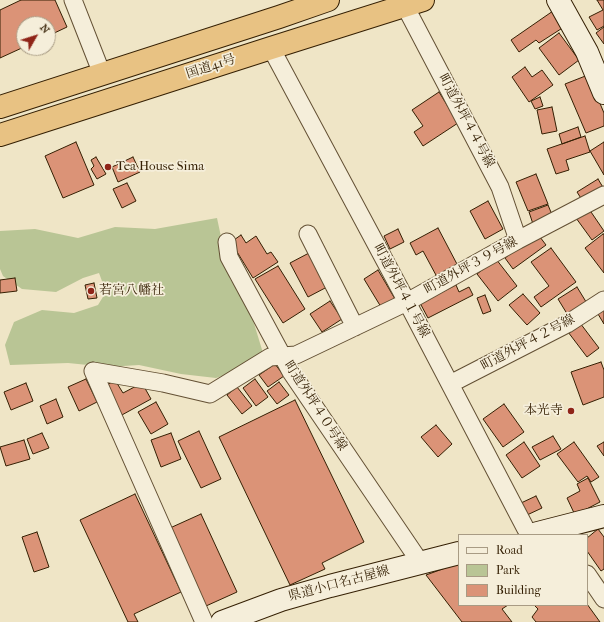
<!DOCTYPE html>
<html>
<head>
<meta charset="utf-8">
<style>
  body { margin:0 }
  #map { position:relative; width:604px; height:622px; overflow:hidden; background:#efe5c6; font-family:"IM FELL French Canon",serif }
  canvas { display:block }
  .legend { position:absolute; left:458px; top:534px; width:130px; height:72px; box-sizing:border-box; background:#f5eeda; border:1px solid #a89b84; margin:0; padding:5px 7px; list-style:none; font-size:12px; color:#341f03 }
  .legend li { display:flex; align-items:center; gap:8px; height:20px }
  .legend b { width:20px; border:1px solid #a89b84 }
  .north { position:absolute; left:16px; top:16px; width:40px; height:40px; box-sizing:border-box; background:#f5eeda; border:1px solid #a89b84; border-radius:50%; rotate:51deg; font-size:11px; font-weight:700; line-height:16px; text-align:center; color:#341f03 }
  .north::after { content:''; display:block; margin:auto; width:14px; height:18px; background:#8f2418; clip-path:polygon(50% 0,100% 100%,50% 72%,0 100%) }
</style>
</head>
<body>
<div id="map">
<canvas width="604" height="622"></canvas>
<ul class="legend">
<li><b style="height:5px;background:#f5eeda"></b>Road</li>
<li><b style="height:11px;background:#b9c595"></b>Park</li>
<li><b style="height:11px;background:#db9377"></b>Building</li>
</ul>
<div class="north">N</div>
</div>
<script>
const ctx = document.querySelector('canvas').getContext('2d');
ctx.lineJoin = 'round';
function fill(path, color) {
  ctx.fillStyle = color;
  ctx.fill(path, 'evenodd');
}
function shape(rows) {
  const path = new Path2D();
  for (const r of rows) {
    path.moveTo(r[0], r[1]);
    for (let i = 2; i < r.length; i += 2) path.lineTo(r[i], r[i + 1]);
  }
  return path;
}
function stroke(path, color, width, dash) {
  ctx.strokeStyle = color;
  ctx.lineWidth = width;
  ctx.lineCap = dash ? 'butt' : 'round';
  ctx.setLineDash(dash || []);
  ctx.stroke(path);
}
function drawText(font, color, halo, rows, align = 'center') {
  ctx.font = font + ' "IM FELL French Canon","Noto Serif JP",serif';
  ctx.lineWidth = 3.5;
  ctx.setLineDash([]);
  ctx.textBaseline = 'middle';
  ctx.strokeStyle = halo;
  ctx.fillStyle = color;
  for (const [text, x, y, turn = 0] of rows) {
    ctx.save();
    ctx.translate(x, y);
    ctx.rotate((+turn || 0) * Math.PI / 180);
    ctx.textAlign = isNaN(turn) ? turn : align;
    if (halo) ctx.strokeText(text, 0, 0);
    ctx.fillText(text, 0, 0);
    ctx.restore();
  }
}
const green = shape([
  [217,218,230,279,249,307,263,353,242,369,216,378,181,374,139,365,108,367,68,363,10,365,5,345,14,322,42,310,74,313,98,305,106,292,99,273,83,278,56,292,22,289,3,276,0,269,0,231,35,229,78,238,115,227,155,229]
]);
const building = shape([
  [21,0,55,0,67,27,48,36,48,24,24,24,24,47,0,58,0,10,21,0],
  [597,0,604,0,604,26,597,30,589,17,603,10,597,0],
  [553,11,564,27,539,43,536,40,519,52,511,40,553,11],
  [604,27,604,44,596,33,604,27],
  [559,33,579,60,559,75,539,48,559,33],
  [525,67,532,77,542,70,553,85,529,102,512,77,525,67],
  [588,75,604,113,604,126,586,133,565,84,588,75],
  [439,92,458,123,423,146,414,132,423,126,412,110,439,92],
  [540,97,543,106,535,109,531,101,540,97],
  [552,107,557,131,542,134,537,110,552,107],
  [578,127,581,137,562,144,559,134,578,127],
  [585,136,590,152,566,160,569,170,556,174,547,149,585,136],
  [76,142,94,185,63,198,45,156,76,142],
  [604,142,604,175,590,151,604,142],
  [96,157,106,174,97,179,91,169,94,166,91,160,96,157],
  [133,157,140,172,118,182,112,167,133,157],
  [536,174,548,204,528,211,516,182,536,174],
  [598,179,604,189,584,203,577,192,598,179],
  [127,183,136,201,122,208,113,189,127,183],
  [488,201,503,229,485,239,470,211,488,201],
  [548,205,553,217,533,224,529,212,548,205],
  [589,209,604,231,592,240,576,218,589,209],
  [438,228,458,266,437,277,423,251,416,255,410,243,438,228],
  [398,229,404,242,390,249,384,236,398,229],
  [537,233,546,245,513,269,505,258,537,233],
  [603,234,604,234,604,273,585,248,603,234],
  [241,235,246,243,256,236,267,254,271,252,278,262,253,278,231,242,241,235],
  [551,248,576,282,541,307,534,297,549,286,531,262,551,248],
  [309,253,327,287,308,297,290,263,309,253],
  [496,259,517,286,498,301,477,274,496,259],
  [278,266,305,309,283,323,255,279,278,266],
  [378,270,395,299,381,307,364,279,378,270],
  [15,278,17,291,0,293,0,280,15,278],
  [94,283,97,298,88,299,85,285,94,283],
  [456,285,459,292,469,287,473,295,428,318,420,303,456,285],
  [577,287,588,305,569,317,558,299,577,287],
  [523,294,540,313,527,325,509,305,523,294],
  [485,295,491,311,483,314,477,298,485,295],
  [330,301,342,319,322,332,310,314,330,301],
  [604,304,604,324,595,309,604,304],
  [577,319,599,348,587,357,565,328,577,319],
  [601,362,604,370,604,397,583,405,571,372,601,362],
  [275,364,284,376,268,387,259,375,275,364],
  [86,379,97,402,79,411,68,387,86,379],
  [255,379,268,397,256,406,243,388,255,379],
  [115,380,123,393,142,383,151,399,120,416,104,387,115,380],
  [279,382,289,395,277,404,267,391,279,382],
  [26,383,33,401,11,410,4,392,26,383],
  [237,387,252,406,242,414,227,395,237,387],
  [56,399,63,417,47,424,40,406,56,399],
  [295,400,364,542,322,563,325,569,290,585,219,437,295,400],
  [156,402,168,424,151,434,138,412,156,402],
  [504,404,524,432,503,447,483,419,504,404],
  [436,425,452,444,438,457,421,437,436,425],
  [199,431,221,479,201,488,178,441,199,431],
  [42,433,49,448,33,454,27,439,42,433],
  [171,433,181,459,161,467,151,440,171,433],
  [553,436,561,449,540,460,532,447,553,436],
  [24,440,30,459,6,466,0,447,24,440],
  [524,442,540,466,522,478,506,455,524,442],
  [574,442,599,477,591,482,587,476,578,482,557,454,574,442],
  [604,442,604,456,597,446,604,442],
  [588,478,600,502,575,515,567,498,580,491,577,484,588,478],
  [135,494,181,592,134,614,138,622,128,622,80,520,135,494],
  [536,496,542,508,527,515,521,503,536,496],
  [201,514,237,592,206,606,170,528,201,514],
  [598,529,604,537,604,569,601,571,587,551,587,538,598,529],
  [37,532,49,567,34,572,22,537,37,532],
  [459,563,459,605,508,605,502,609,512,622,462,622,426,575,459,563],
  [587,604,600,622,536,622,532,617,538,609,534,605,587,605,587,604]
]);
const street = shape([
  [73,0,102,74],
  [405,6,500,187,518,240],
  [271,48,407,302,529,535],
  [308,234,355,327],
  [227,242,229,257,291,372,420,562],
  [93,371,163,383,210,394,270,357,296,355,407,302,518,240,604,195],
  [93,371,204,622],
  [450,384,567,324,604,300],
  [587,574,604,599]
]);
const secondary = shape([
  [558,0,587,52,604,93],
  [530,535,604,516],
  [222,622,281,600,330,586,459,553]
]);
const highway = shape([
  [0,107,279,17,328,0],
  [0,135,271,48,423,0]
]);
const markers = [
  [108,167,4,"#8f2418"],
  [91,291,4,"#8f2418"],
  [571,411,4,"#8f2418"]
];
const streetNames = [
  ["国道41号",211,67,-18],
  ["町道外坪４４号線",466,121,62],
  ["町道外坪３９号線",471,266,-29],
  ["町道外坪４１号線",401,291,62],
  ["町道外坪４２号線",528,343,-28],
  ["町道外坪４０号線",315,406,57],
  ["県道小口名古屋線",339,584,-15]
];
const poiNames = [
  ["Tea House Sima",116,167],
  ["若宮八幡社",99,291],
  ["本光寺",563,411,"right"]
];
fill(green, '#b9c595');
fill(building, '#db9377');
stroke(building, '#341f03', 1);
stroke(street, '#635034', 19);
stroke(secondary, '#341f03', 24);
stroke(highway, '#341f03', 24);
stroke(street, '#f5eeda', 17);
stroke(secondary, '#f5eeda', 22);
stroke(highway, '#e8c283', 22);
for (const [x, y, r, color] of markers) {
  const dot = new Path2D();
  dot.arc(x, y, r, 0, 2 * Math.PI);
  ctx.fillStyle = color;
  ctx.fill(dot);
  stroke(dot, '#f5eeda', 1.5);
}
drawText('13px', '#341f03', '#f5eeda', streetNames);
drawText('13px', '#341f03', '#f5eeda', poiNames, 'left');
</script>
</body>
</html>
